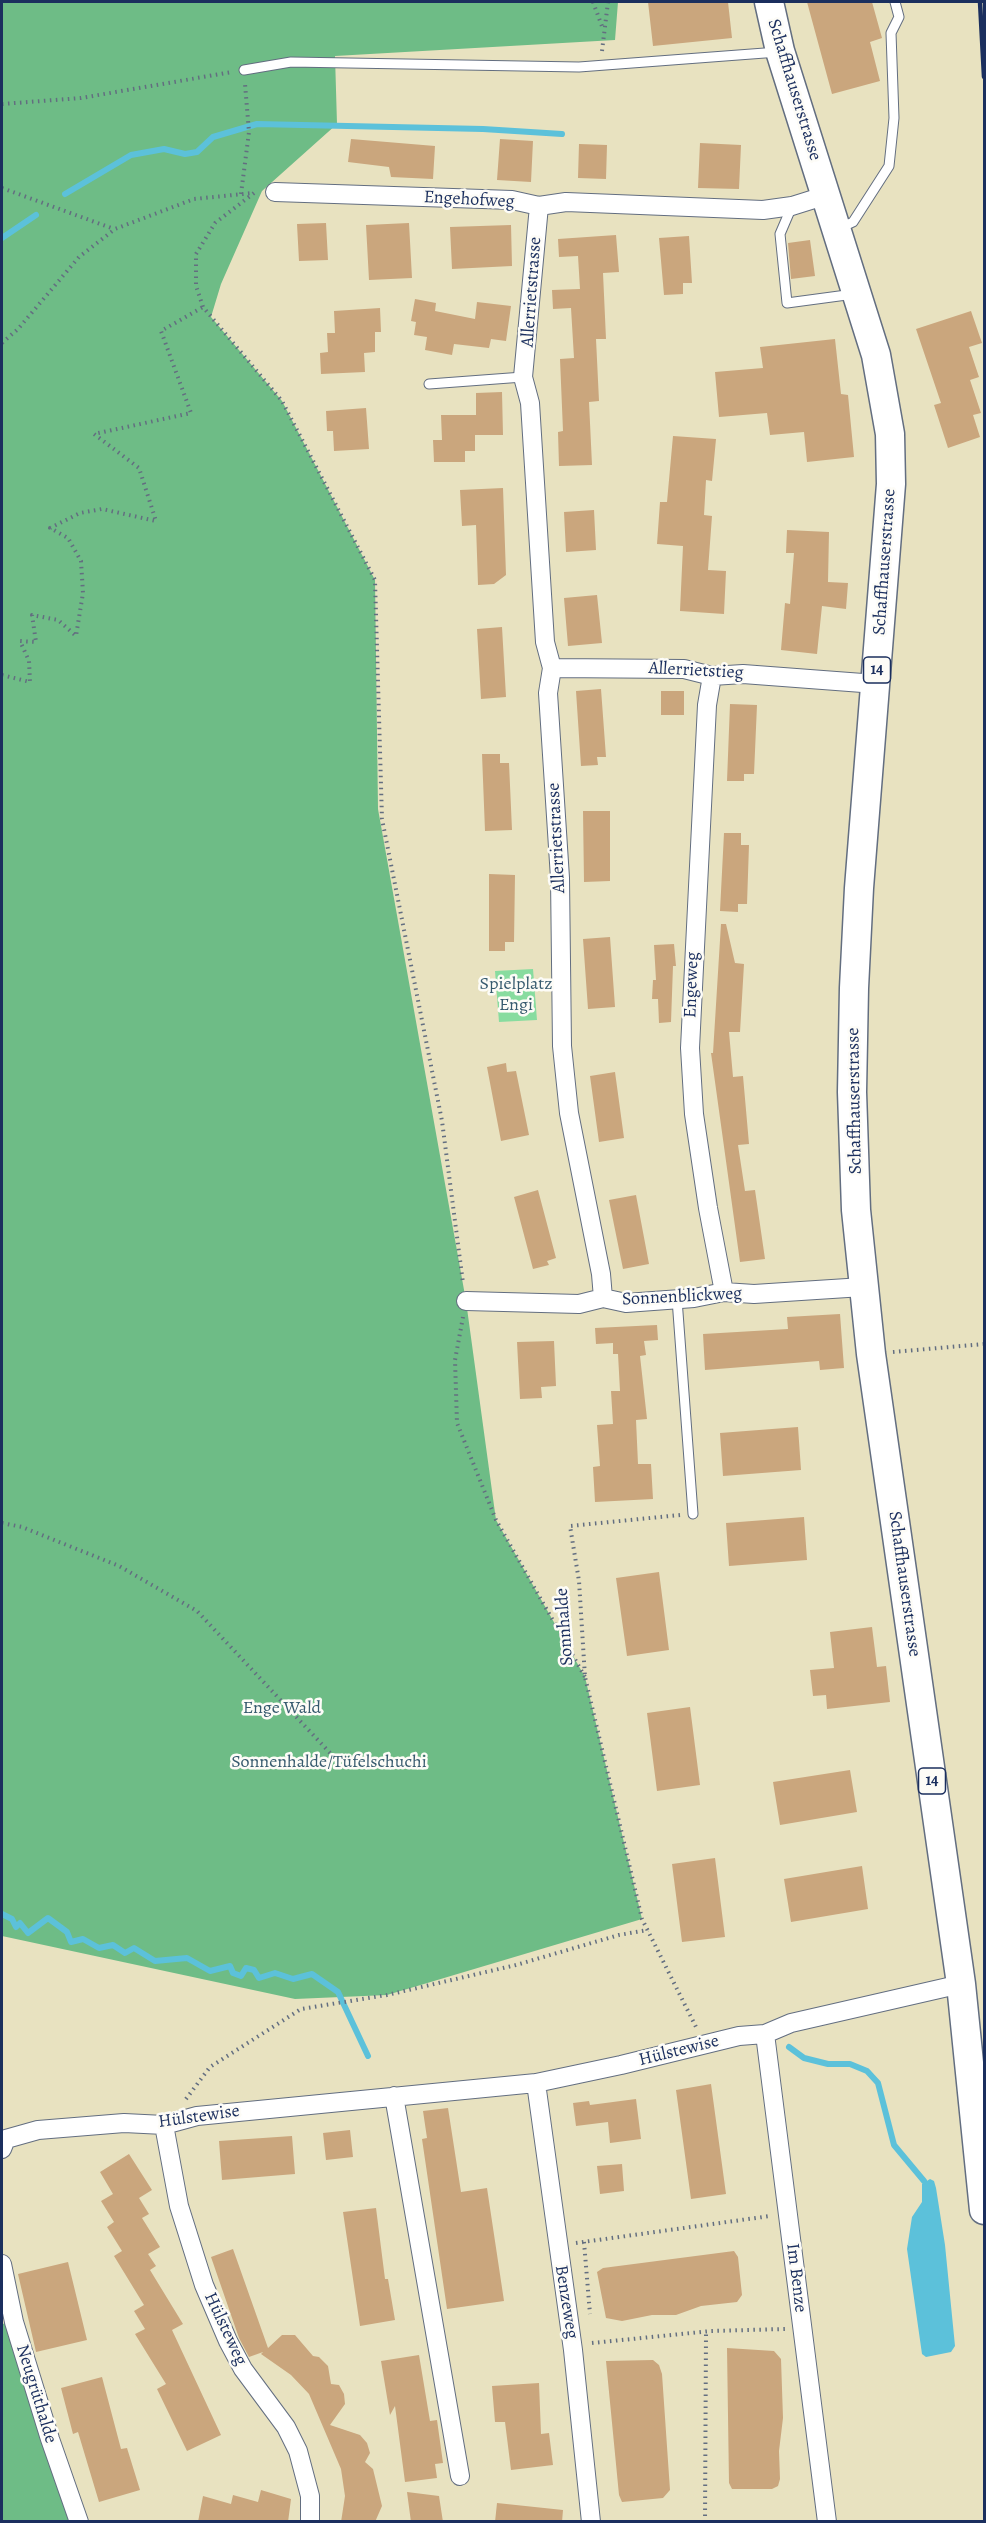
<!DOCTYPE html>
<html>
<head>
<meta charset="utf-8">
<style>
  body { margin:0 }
  #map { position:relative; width:986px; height:2523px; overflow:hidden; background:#e8e2c0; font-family:Alegreya,serif }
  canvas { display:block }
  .frame { position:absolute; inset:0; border:3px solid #1b2f5e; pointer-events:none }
</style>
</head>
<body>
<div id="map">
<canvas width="986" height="2523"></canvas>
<div class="frame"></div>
</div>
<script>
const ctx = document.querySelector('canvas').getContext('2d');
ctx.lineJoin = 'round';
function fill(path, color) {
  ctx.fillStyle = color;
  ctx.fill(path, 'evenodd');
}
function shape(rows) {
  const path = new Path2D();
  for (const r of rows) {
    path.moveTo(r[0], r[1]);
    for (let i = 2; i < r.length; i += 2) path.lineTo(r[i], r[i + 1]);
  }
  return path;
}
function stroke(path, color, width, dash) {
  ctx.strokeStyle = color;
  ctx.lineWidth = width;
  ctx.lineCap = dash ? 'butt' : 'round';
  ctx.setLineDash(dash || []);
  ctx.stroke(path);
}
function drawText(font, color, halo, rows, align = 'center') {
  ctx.font = font + ' Alegreya,serif';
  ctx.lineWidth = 5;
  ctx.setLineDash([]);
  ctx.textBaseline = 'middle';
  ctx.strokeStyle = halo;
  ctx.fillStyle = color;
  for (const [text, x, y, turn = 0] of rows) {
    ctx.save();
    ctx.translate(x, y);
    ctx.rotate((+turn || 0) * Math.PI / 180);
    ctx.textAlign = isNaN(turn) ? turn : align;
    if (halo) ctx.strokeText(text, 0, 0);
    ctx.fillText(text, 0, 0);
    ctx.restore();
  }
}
const green = shape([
  [533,969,537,1020,499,1022,495,971]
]);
const forest = shape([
  [2,2,618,2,615,40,335,56,337,124,262,191,221,284,211,317,282,401,375,580,378,809,466,1301,496,1520,585,1677,642,1919,387,1995,295,1999,2,1936],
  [14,2322,79,2521,2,2521,2,2324]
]);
const water = shape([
  [930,2179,934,2181,936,2188,945,2245,955,2346,951,2352,926,2357,922,2354,907,2249,912,2217,922,2202,922,2184]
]);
const stream = shape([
  [65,194,131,155,164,149,185,154,197,152,213,137,257,124,483,129,562,134],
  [2,238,36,215],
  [2,1914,12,1919,16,1927,20,1923,28,1933,48,1918,67,1932,71,1942,83,1939,99,1948,113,1945,125,1953,134,1948,155,1961,187,1958,210,1971,230,1966,233,1973,241,1976,246,1968,254,1970,259,1978,275,1973,293,1979,312,1974,338,1992,368,2056],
  [789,2047,804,2058,828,2064,850,2064,867,2071,878,2083,894,2145,924,2181]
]);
const building = shape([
  [648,2,728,2,732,38,653,46],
  [807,2,872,2,882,38,870,42,880,81,832,94],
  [351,139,435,146,433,179,391,177,389,167,348,162],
  [500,139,533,141,531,182,497,180],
  [700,143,741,145,739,189,698,188],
  [579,144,607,145,606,179,578,178],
  [326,223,328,260,299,261,297,224],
  [409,223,412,278,369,280,366,225],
  [511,225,512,266,452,269,450,227],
  [616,235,619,272,603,273,606,339,596,339,599,401,589,402,592,465,559,466,558,432,563,431,560,359,574,358,571,308,553,309,552,290,580,289,578,256,559,257,558,239],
  [689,236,692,283,683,283,683,294,664,295,659,238],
  [810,240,815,276,791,279,788,243],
  [415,299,436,303,435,311,475,319,477,302,511,306,506,341,491,339,489,348,454,344,452,355,425,350,427,337,414,335,416,322,411,321],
  [380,308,381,332,375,332,375,352,364,353,365,372,321,374,320,353,328,352,327,333,335,333,334,311],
  [971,311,982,343,969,347,979,377,970,380,981,413,973,415,980,437,948,448,934,405,941,403,916,329],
  [835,339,841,394,848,395,854,457,807,462,804,432,770,435,767,413,719,417,715,372,763,368,760,347],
  [502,392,503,435,475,435,475,451,465,451,465,462,434,462,433,440,442,440,441,415,476,415,476,393],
  [366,408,369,449,334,451,333,431,327,431,326,411],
  [673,436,716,439,712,481,706,480,704,515,712,516,708,570,726,571,724,614,680,611,683,546,657,544,660,502,667,502],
  [503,488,506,575,494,584,478,585,476,525,462,526,460,490],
  [594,510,596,550,566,552,564,512],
  [787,530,829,532,828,582,848,583,846,609,822,606,817,654,781,650,785,603,790,604,794,553,786,553],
  [597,595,602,643,568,646,564,598],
  [502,627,506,697,481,699,477,629],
  [601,689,606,757,597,757,598,765,581,766,576,691],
  [661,691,684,691,684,715,661,715],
  [730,704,757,705,754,774,744,774,744,781,727,781],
  [482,754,500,754,500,763,509,763,512,830,485,831],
  [583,811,610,811,610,881,584,882],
  [724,833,741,833,741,845,749,845,747,904,738,904,738,912,720,911],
  [489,874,515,875,514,942,505,942,505,951,489,951],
  [721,924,726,924,735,963,744,964,740,1032,729,1032,733,1077,743,1076,749,1144,738,1145,745,1191,755,1190,765,1259,740,1262,711,1053,713,1053],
  [610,937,615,1007,588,1009,583,939],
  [674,944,676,966,673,966,671,1022,659,1023,658,999,652,999,653,980,656,980,654,945],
  [506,1063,507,1072,516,1071,529,1135,501,1141,487,1067],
  [615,1072,624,1138,599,1142,590,1076],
  [538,1190,556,1258,547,1261,549,1265,533,1269,514,1197],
  [636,1195,649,1264,623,1269,609,1200],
  [840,1314,844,1368,820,1370,819,1361,705,1370,703,1334,788,1329,787,1317],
  [657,1325,658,1340,644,1341,646,1355,640,1356,647,1419,636,1420,638,1464,651,1464,653,1499,595,1502,593,1467,600,1466,597,1425,613,1424,611,1391,620,1391,618,1354,613,1354,613,1343,596,1344,595,1328],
  [554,1341,556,1386,541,1387,542,1398,520,1399,517,1342],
  [798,1427,801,1470,723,1476,720,1433],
  [804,1517,807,1560,729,1566,726,1523],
  [659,1572,669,1650,627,1656,616,1578],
  [872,1627,877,1667,886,1666,890,1702,827,1709,826,1695,813,1696,810,1670,834,1668,830,1632],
  [690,1707,700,1785,657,1791,647,1713],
  [850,1770,857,1812,780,1825,773,1782],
  [715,1858,725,1937,682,1942,672,1864],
  [862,1866,868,1909,791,1922,784,1879],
  [711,2084,726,2194,691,2199,676,2090],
  [636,2099,641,2139,610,2143,608,2122,576,2126,573,2103,589,2101,590,2105],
  [448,2108,461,2192,487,2188,504,2301,447,2309,422,2139,427,2138,423,2111],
  [350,2130,353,2157,326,2160,323,2133],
  [292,2136,295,2174,222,2180,219,2141],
  [129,2154,152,2190,139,2198,149,2214,142,2218,160,2247,148,2254,156,2266,150,2270,183,2324,172,2330,221,2435,187,2451,157,2389,166,2384,135,2334,145,2329,134,2311,144,2305,114,2256,122,2251,107,2227,114,2222,101,2201,113,2194,100,2172],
  [622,2164,624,2191,600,2194,597,2166],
  [376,2208,385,2279,388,2279,395,2320,360,2326,343,2212],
  [233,2249,268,2348,282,2335,295,2335,313,2356,319,2357,328,2366,331,2384,339,2385,344,2394,345,2404,330,2425,360,2435,367,2443,370,2453,365,2462,373,2469,382,2506,375,2522,341,2522,345,2496,341,2469,309,2394,291,2375,261,2354,263,2352,249,2357,239,2338,211,2257],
  [734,2251,738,2257,742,2295,737,2302,701,2306,676,2315,652,2315,622,2321,606,2318,597,2272,603,2268],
  [68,2262,87,2340,36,2352,18,2274],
  [727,2348,774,2351,781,2359,783,2418,779,2451,780,2479,778,2486,772,2489,732,2489,729,2483],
  [419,2355,430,2421,437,2420,443,2463,435,2464,437,2478,405,2482,395,2406,390,2415,381,2361],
  [653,2360,659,2365,662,2374,670,2490,663,2498,622,2502,619,2495,606,2361],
  [102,2377,121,2449,127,2448,140,2490,99,2502,78,2432,73,2434,61,2388],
  [539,2383,541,2434,549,2433,553,2465,511,2470,505,2422,495,2422,492,2386],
  [261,2490,291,2499,288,2522,198,2522,203,2496,231,2504,233,2495,258,2502],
  [407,2492,439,2496,443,2522,411,2522],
  [497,2503,563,2510,562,2522,495,2522]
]);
const path = shape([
  [593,2,603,29],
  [602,51,608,2],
  [2,104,81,98,232,72],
  [2,188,114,229],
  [254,193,215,223,196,254,196,286,203,307,282,401,375,580,382,819,442,1121,463,1283],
  [241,194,249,132,245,84],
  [2,343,18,329,79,257,115,229,194,199,253,193],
  [2,675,30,682,29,661,20,641,36,642,32,615,58,620,76,636,83,593,81,561,68,538,50,528,80,513,102,509,156,521,139,468,94,434,191,413,161,331,203,307],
  [463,1317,455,1360,457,1423,496,1520,585,1677],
  [893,1352,984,1344],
  [680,1515,570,1526,579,1581,585,1677,642,1919,697,2029],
  [2,1523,22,1527,119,1566,197,1611,332,1755],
  [186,2099,210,2067,301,2009,387,1995,516,1965,619,1935,648,1930],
  [584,2242,590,2314],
  [576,2243,770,2216],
  [592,2343,711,2331,785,2329],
  [705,2522,706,2332]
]);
const service = shape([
  [244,70,291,62,579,67,778,52],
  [792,206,780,234,787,303,854,294],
  [840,228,853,222,889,166,894,118,891,33,899,17,895,2],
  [429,384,523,377],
  [677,1299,693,1514]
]);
const minor = shape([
  [275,192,512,200,539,206,566,202,763,210,792,206,827,195],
  [539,206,523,377,530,403,545,642,552,668,548,693,560,878,562,1046,569,1113,601,1274,603,1298],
  [552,668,684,669,712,676,743,674,876,684],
  [712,676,707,705,690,1048,694,1114,708,1208,724,1292],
  [466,1301,579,1304,603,1298,626,1303,694,1298,724,1292,754,1294,863,1287],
  [765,2034,827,2522],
  [536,2083,573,2350,591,2522],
  [394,2096,460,2476],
  [164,2125,179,2206,204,2285,228,2341,243,2369,286,2427,298,2451,310,2496,310,2522],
  [2,2149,6,2139,38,2130,124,2123,164,2125,197,2116,536,2083,621,2065,739,2036,765,2034,791,2023,961,1984],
  [2,2264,14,2322,50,2439,79,2522]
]);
const primary = shape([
  [769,2,780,51,876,355,890,434,891,484,859,888,854,988,852,1092,856,1210,871,1354,961,1984,984,2210]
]);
const rail = shape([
  [980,2,984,77]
]);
const shields = [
  [877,670,27],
  [932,1781,27]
];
const shieldNames = [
  ["14",877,670],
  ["14",932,1781]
];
const streetNames = [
  ["Schaffhauserstrasse",794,90,73],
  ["Engehofweg",469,200,3],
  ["Allerrietstrasse",532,292,-86],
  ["Schaffhauserstrasse",885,562,-86],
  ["Allerrietstieg",696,671,3],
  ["Allerrietstrasse",557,838,-93],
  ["Engeweg",692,985,-88],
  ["Schaffhauserstrasse",855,1101,-91],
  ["Sonnenblickweg",682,1297,-3],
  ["Schaffhauserstrasse",904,1584,82],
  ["Sonnhalde",565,1627,-94],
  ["Hülstewise",679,2051,-14],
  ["Hülstewise",199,2117,-8],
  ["Im Benze",796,2278,83],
  ["Benzeweg",566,2302,81],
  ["Hülsteweg",225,2329,65],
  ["Neugrüthalde",36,2394,73]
];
const parkNames = [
  ["Spielplatz",516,985],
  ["Engi",516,1006],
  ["Enge Wald",282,1709],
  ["Sonnenhalde/Tüfelschuchi",329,1763]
];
fill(green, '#88dc9f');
fill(forest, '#6ebc86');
fill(water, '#5cc1da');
stroke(stream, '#5cc1da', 6);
fill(building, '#caa67d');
stroke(service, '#636e80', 11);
stroke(minor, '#636e80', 20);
stroke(primary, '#636e80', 31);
stroke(path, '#636e80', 4, [1.5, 4.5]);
stroke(service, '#fff', 9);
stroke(minor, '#fff', 18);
stroke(primary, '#fff', 28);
stroke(rail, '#1b2f5e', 4.5);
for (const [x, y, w] of shields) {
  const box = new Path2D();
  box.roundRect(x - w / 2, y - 13, w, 26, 4.5);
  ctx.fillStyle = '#fdfcf7';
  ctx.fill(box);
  stroke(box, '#1b2f5e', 1.5);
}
drawText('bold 16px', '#1b2f5e', null, shieldNames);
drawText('18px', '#1b2f5e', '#fdfcf7', streetNames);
drawText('18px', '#365a6e', '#fdfcf7', parkNames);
</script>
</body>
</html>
